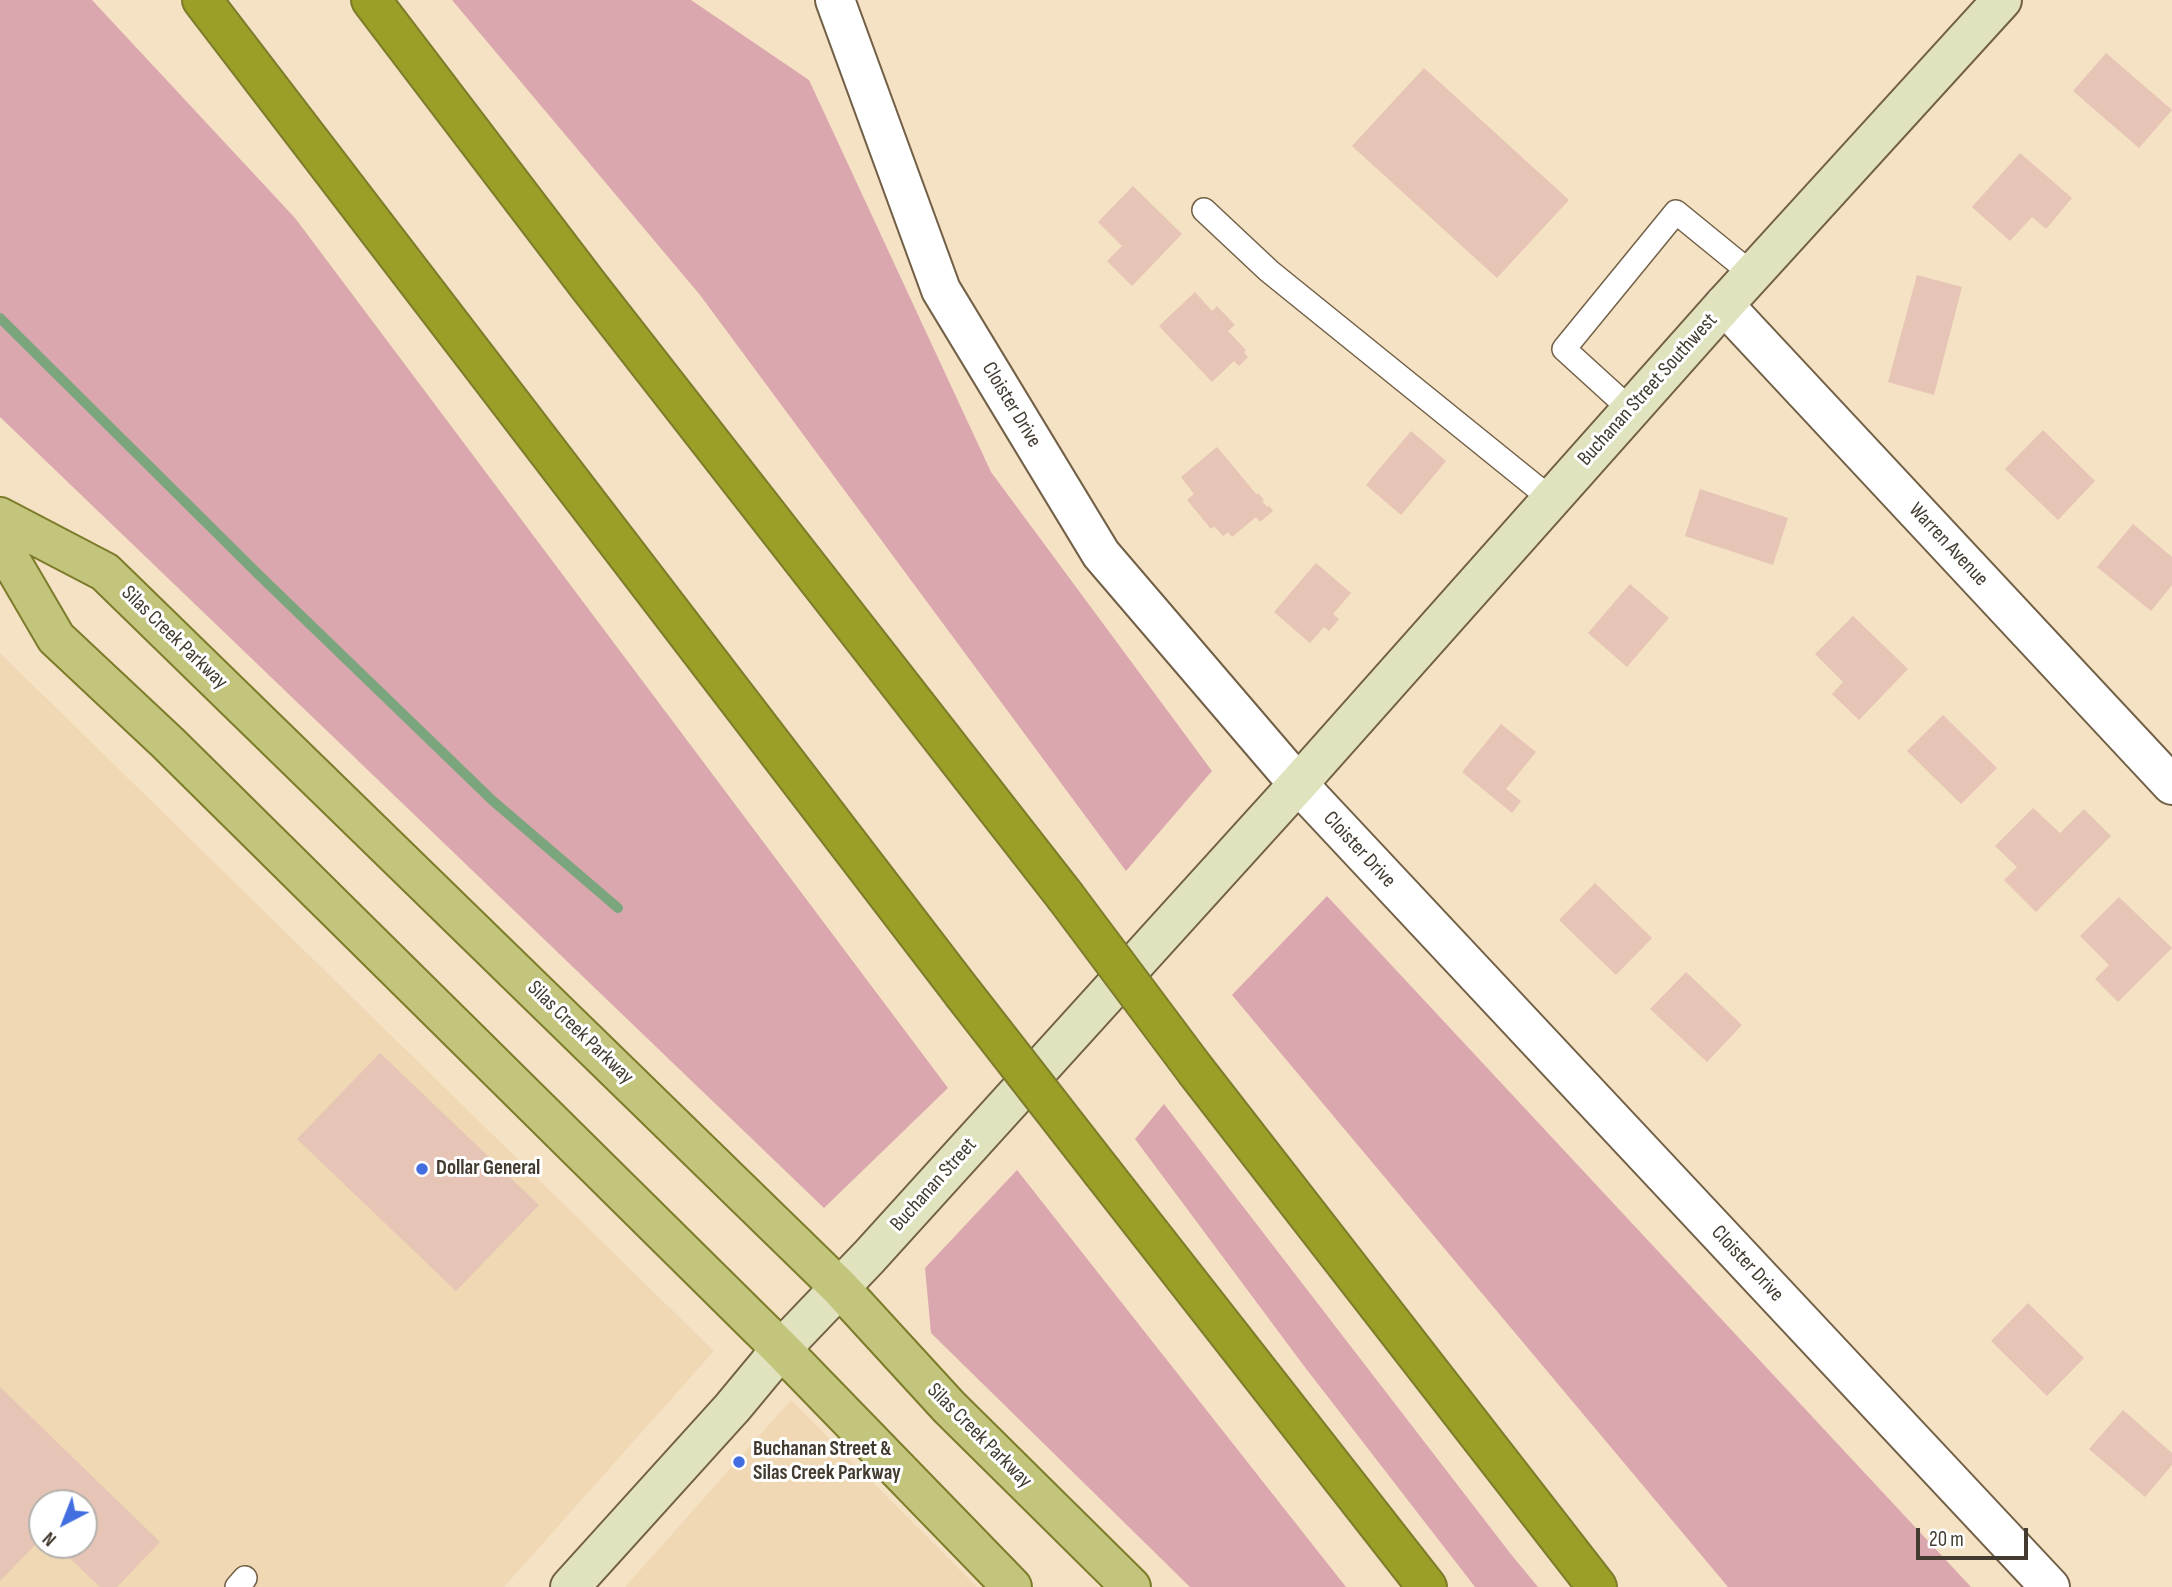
<!DOCTYPE html>
<html>
<head>
<meta charset="utf-8">
<style>
  body { margin:0 }
  #map { position:relative; width:2172px; height:1587px; overflow:hidden; background:#f5e1c4; font-family:"Sofia Sans Condensed",sans-serif }
  canvas { display:block }
  .north { position:absolute; left:28px; top:1489px; width:70px; height:70px; box-sizing:border-box; background:#fff; border:2px solid #b4b1ac; border-radius:50%; rotate:222deg; font-size:19px; font-weight:700; line-height:28px; text-align:center; color:#433b30 }
  .north::after { content:''; display:block; margin:auto; width:24px; height:32px; background:#426ee0; clip-path:polygon(50% 0,100% 100%,50% 72%,0 100%) }
  .scale { position:absolute; left:1916px; top:1528px; width:112px; height:32px; box-sizing:border-box; border:4px solid #433b30; border-top:0; padding-left:9px; font-size:21px; line-height:24px; white-space:nowrap; color:#433b30; -webkit-text-stroke:5px #fff; paint-order:stroke }
</style>
</head>
<body>
<div id="map">
<canvas width="2172" height="1587"></canvas>
<div class="north">N</div>
<div class="scale">20 m</div>
</div>
<script>
const ctx = document.querySelector('canvas').getContext('2d');
ctx.lineJoin = 'round';
function fill(path, color) {
  ctx.fillStyle = color;
  ctx.fill(path, 'evenodd');
}
function shape(rows) {
  const path = new Path2D();
  for (const r of rows) {
    path.moveTo(r[0], r[1]);
    for (let i = 2; i < r.length; i += 2) path.lineTo(r[i], r[i + 1]);
  }
  return path;
}
function stroke(path, color, width, dash) {
  ctx.strokeStyle = color;
  ctx.lineWidth = width;
  ctx.lineCap = dash ? 'butt' : 'round';
  ctx.setLineDash(dash || []);
  ctx.stroke(path);
}
function drawText(font, color, halo, rows, align = 'center') {
  ctx.font = font + ' "Sofia Sans Condensed",sans-serif';
  ctx.lineWidth = 6;
  ctx.setLineDash([]);
  ctx.textBaseline = 'middle';
  ctx.strokeStyle = halo;
  ctx.fillStyle = color;
  for (const [text, x, y, turn = 0] of rows) {
    ctx.save();
    ctx.translate(x, y);
    ctx.rotate((+turn || 0) * Math.PI / 180);
    ctx.textAlign = isNaN(turn) ? turn : align;
    if (halo) ctx.strokeText(text, 0, 0);
    ctx.fillText(text, 0, 0);
    ctx.restore();
  }
}
const built = shape([
  [0,653,714,1351,504,1587,0,1587],
  [42,1503,84,1503,84,1545,42,1545],
  [791,1400,977,1587,625,1587]
]);
const green = shape([
  [0,0,92,0,295,218,948,1088,824,1208,0,417],
  [452,0,691,0,809,80,991,472,1212,771,1126,871,700,295],
  [1327,896,1971,1587,1728,1587,1232,995],
  [1164,1104,1510,1553,1538,1587,1475,1587,1304,1366,1135,1139],
  [1017,1170,1346,1587,1190,1587,931,1333,925,1268]
]);
const stream = shape([
  [0,318,260,576,493,801,618,908]
]);
const building = shape([
  [2106,53,2172,110,2139,148,2073,91],
  [1424,68,1569,200,1497,278,1352,146],
  [2020,153,2072,198,2046,229,2032,217,2010,241,1972,207],
  [1133,186,1182,234,1132,286,1107,261,1122,246,1098,222],
  [1917,275,1962,287,1934,395,1888,382],
  [1195,292,1212,311,1217,306,1235,325,1228,331,1246,350,1244,352,1248,357,1239,366,1234,361,1212,382,1159,326],
  [2043,430,2095,481,2058,520,2005,469],
  [1411,431,1446,461,1401,515,1366,485],
  [1217,447,1257,495,1258,493,1264,500,1262,501,1267,507,1269,506,1273,511,1260,522,1256,517,1232,537,1228,532,1223,536,1214,526,1211,529,1187,500,1194,494,1181,477],
  [1700,489,1788,518,1773,565,1685,536],
  [2133,524,2172,557,2172,585,2151,611,2097,567],
  [1316,563,1351,593,1333,614,1339,619,1329,631,1324,627,1310,643,1274,612],
  [1630,584,1669,618,1627,667,1588,633],
  [1853,616,1908,669,1859,720,1832,694,1843,682,1815,654],
  [1943,715,1997,768,1961,804,1907,751],
  [1501,724,1536,752,1506,789,1521,801,1512,813,1462,772],
  [2033,808,2060,833,2084,809,2111,836,2036,912,2004,880,2017,867,1995,846],
  [1595,883,1652,938,1616,975,1559,920],
  [2119,897,2172,948,2118,1002,2095,979,2109,965,2080,936],
  [1686,972,1742,1025,1707,1062,1650,1009],
  [380,1053,539,1205,456,1291,297,1139],
  [2028,1303,2084,1358,2047,1396,1991,1341],
  [0,1387,160,1542,117,1587,100,1587,56,1545,84,1545,84,1503,42,1503,42,1538,0,1581],
  [2123,1410,2172,1453,2172,1465,2145,1497,2089,1449]
]);
const lane = shape([
  [1204,210,1269,271,1551,499],
  [1631,410,1564,349,1676,212,1752,274],
  [237,1587,245,1578]
]);
const street = shape([
  [835,0,941,290,1101,554,1298,784,2050,1587],
  [1724,305,2172,785]
]);
const secondary = shape([
  [570,1587,732,1408,781,1349,869,1257,1298,784,1724,305,2002,0]
]);
const primary = shape([
  [0,517,105,572,840,1288,949,1407,1131,1587],
  [0,542,56,638,168,743,781,1349,1012,1587]
]);
const highway = shape([
  [202,0,962,992],
  [371,0,588,285,1065,896],
  [1196,1071,1597,1587],
  [1103,1173,1427,1587]
]);
const highwayBridge = shape([
  [1065,896,1196,1071],
  [962,992,1103,1173]
]);
const markers = [
  [422,1169,7,"#426ee0"],
  [739,1462,7,"#426ee0"]
];
const streetNames = [
  ["Buchanan Street Southwest",1648,390,-48],
  ["Cloister Drive",1011,405,59],
  ["Warren Avenue",1948,545,47],
  ["Silas Creek Parkway",174,638,44],
  ["Cloister Drive",1359,850,47],
  ["Silas Creek Parkway",580,1033,44],
  ["Buchanan Street",934,1185,-48],
  ["Cloister Drive",1747,1264,47],
  ["Silas Creek Parkway",979,1436,45]
];
const poiNames = [
  ["Dollar General",436,1169],
  ["Buchanan Street &",753,1450],
  ["Silas Creek Parkway",753,1474]
];
fill(built, '#f0d8b4');
fill(green, '#dba7af');
stroke(stream, '#7ba67d', 10);
fill(building, '#e6c4b6');
stroke(lane, '#726047', 26);
stroke(street, '#726047', 42);
stroke(secondary, '#726047', 42);
stroke(primary, '#7c7c2a', 42);
stroke(highway, '#7c7c2a', 42);
stroke(lane, '#fff', 23);
stroke(street, '#fff', 38);
stroke(secondary, '#e1e2be', 38);
stroke(primary, '#c3c57d', 38);
stroke(highway, '#9b9f27', 38);
stroke(highwayBridge, '#7c7c2a', 42, []);
stroke(highwayBridge, '#9b9f27', 38);
for (const [x, y, r, color] of markers) {
  const dot = new Path2D();
  dot.arc(x, y, r, 0, 2 * Math.PI);
  ctx.fillStyle = color;
  ctx.fill(dot);
  stroke(dot, '#fff', 2.5);
}
drawText('21px', '#433b30', '#fff', streetNames);
drawText('bold 21px', '#433b30', '#fff', poiNames, 'left');
</script>
</body>
</html>
